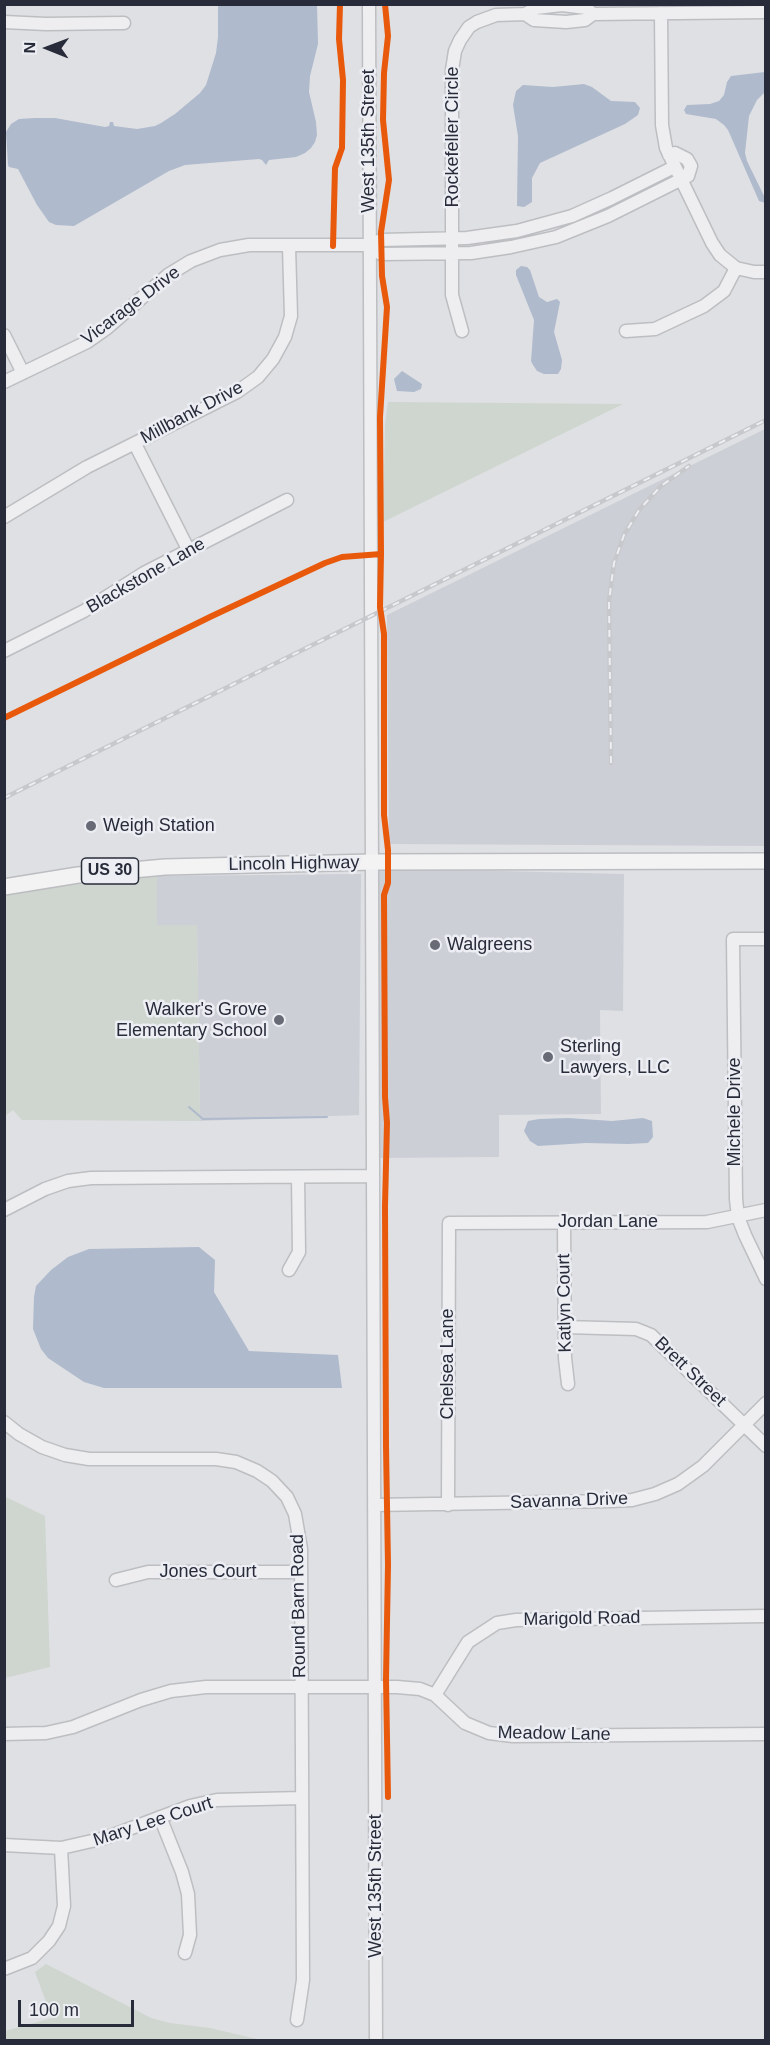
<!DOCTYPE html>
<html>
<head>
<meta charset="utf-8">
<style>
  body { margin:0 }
  #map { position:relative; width:770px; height:2045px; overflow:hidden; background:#dfe0e3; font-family:Helvetica,sans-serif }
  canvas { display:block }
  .frame { position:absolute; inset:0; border:6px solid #282c3a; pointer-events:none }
  .north { position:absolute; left:18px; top:18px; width:60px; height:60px; -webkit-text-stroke:4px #eceef3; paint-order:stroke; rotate:271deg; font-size:16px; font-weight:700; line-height:24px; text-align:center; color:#282c3a }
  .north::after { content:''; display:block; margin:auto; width:21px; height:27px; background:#282c3a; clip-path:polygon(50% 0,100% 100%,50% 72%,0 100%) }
  .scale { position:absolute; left:18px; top:2000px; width:116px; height:27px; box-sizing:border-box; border:3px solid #282c3a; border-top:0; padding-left:8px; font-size:18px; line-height:21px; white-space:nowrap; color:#282c3a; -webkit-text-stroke:4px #eceef3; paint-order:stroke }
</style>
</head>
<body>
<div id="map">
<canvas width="770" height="2045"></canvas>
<div class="frame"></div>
<div class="north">N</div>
<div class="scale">100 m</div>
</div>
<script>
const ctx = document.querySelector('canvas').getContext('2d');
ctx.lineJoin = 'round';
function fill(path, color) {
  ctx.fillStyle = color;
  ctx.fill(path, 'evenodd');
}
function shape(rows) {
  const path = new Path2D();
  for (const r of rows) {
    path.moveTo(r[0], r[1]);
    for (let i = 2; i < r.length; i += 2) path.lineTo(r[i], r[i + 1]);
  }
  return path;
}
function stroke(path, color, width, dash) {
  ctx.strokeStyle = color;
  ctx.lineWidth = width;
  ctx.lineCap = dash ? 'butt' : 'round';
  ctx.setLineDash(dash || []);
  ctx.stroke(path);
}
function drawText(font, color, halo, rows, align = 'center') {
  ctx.font = font + ' Helvetica,sans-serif';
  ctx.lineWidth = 5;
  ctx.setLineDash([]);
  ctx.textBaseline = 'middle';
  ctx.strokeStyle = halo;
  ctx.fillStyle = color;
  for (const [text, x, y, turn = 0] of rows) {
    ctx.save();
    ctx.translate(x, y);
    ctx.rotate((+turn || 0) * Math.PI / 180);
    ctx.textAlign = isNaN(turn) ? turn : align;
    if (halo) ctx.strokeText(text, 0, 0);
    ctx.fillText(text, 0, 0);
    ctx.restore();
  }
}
const built = shape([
  [765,429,765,846,389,844,387,615],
  [379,868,624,874,623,1011,600,1010,601,1114,499,1115,499,1157,380,1158],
  [361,874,359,1115,200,1121,197,925,157,925,157,876]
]);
const green = shape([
  [388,402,623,404,383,522,385,425],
  [110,876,157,876,157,925,197,925,200,1121,22,1120,13,1110,5,1116,5,894],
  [4,1496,45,1516,50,1667,5,1678],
  [46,1964,151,2018,170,2023,210,2028,261,2040,5,2040,5,2031,52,2018,35,1972]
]);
const water = shape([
  [218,5,317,5,318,44,310,76,309,92,316,122,317,135,315,142,311,148,305,153,296,157,269,160,266,165,262,160,259,159,185,165,169,171,74,226,56,225,49,222,37,205,18,169,9,167,8,165,6,132,11,124,19,119,35,118,55,118,105,127,109,126,110,122,113,122,114,126,137,129,155,126,161,123,175,114,200,93,206,85,216,53,218,37],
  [765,72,765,92,757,100,749,116,745,153,747,161,765,198,765,203,759,201,728,130,724,125,716,119,686,114,684,110,687,105,710,104,719,101,724,95,727,82,731,76],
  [584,84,592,87,611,101,635,102,640,108,638,115,625,124,540,163,532,178,532,202,524,207,517,206,518,136,513,105,516,91,523,85,553,87],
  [521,266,527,267,530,270,539,297,547,302,557,299,560,302,554,332,562,360,561,369,558,374,544,374,537,371,533,365,531,361,534,320,516,275,516,270],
  [402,371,422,384,421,389,414,392,397,391,394,379],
  [568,1118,612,1121,643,1118,652,1121,653,1137,648,1143,628,1144,586,1143,538,1146,530,1141,524,1131,528,1121,539,1119],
  [199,1247,215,1260,214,1292,249,1351,338,1355,342,1388,104,1388,84,1382,48,1358,41,1349,33,1329,34,1297,36,1286,51,1270,68,1257,89,1249]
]);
const stream = shape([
  [189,1107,203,1119,327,1117]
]);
const minor = shape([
  [369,4,376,2040],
  [661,13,662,125,666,148,712,243,720,255,736,268,754,272,766,272],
  [525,14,534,20,566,22,585,20,593,14,766,12],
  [4,22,46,24,124,23],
  [370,245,381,254,471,253,511,247,556,237,608,216,688,176,691,166,687,159,675,153,669,155],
  [462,331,452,295,452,70,455,51,460,40,469,27,477,22,496,15,525,14,536,8,562,5,586,8,593,14],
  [626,331,655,329,704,306,724,291,736,268],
  [4,335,23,373],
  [4,382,87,342,107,328,168,275,191,261,220,250,249,245,370,245,381,240,467,238,517,231,572,216,612,198,674,167],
  [135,444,188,549],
  [4,517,87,467,237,392,258,377,273,359,285,337,291,316,289,247],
  [4,651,84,611,144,573,287,500],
  [766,939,733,939,736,1199,738,1217,745,1235,766,1279],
  [4,1210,45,1189,68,1181,91,1178,373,1176],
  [564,1222,565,1358,568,1384],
  [289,1270,299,1252,298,1177],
  [565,1327,636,1329,651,1335,766,1446],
  [4,1422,19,1434,42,1447,65,1455,89,1459,216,1459,236,1462,257,1471,272,1481,287,1497,295,1514,301,1549,303,1980,297,2020],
  [374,1505,611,1501,632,1500,655,1494,678,1484,703,1466,766,1403],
  [448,1505,449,1223,707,1222,766,1210],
  [116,1580,148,1572,301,1572],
  [435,1695,468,1642,497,1623,516,1620,766,1616],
  [4,1734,46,1733,73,1727,141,1700,171,1691,206,1687,397,1687,420,1689,435,1695,465,1723,489,1733,513,1736,766,1734],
  [160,1817,182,1872,188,1894,190,1935,185,1953],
  [4,1845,61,1848,105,1838,190,1806,217,1800,302,1798],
  [4,1969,32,1958,49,1941,59,1926,64,1906,61,1848]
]);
const major = shape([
  [4,887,78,875,165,867,373,862,766,861]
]);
const rail = shape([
  [611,763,609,601,614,563,624,535,639,510,661,486,689,466],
  [4,798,766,420]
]);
const cycleway = shape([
  [333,246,335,168,342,148,343,80,339,39,340,4],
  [381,554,380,607,384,634,384,815,388,850,388,883,384,895,385,1097,387,1123,385,1206,386,1446,388,1565,386,1679,388,1797],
  [4,718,212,616,325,563,342,557,381,554,380,417,387,307,382,276,381,232,389,180,383,120,384,73,388,36,385,4]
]);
const markers = [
  [91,826,6,"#686b75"],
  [435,945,6,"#686b75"],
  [279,1020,6,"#686b75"],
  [548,1057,6,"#686b75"]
];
const shields = [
  [110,871,57]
];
const shieldNames = [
  ["US 30",110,871]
];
const streetNames = [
  ["Rockefeller Circle",453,137,-90],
  ["West 135th Street",369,141,-90],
  ["Vicarage Drive",131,306,-37],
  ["Millbank Drive",192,413,-28],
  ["Blackstone Lane",146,576,-30],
  ["Lincoln Highway",294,864,-1],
  ["Michele Drive",735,1112,-90],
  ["Jordan Lane",608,1222],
  ["Katlyn Court",565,1303,-91],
  ["Chelsea Lane",448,1364,-90],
  ["Brett Street",690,1372,44],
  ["Savanna Drive",569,1501,-2],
  ["Jones Court",208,1572],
  ["Round Barn Road",299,1606,-91],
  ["Marigold Road",582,1619,-1],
  ["Meadow Lane",554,1734,1],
  ["Mary Lee Court",153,1822,-18],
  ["West 135th Street",376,1886,-90]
];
const poiNames = [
  ["Weigh Station",103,826],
  ["Walgreens",447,945],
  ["Walker's Grove",267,1010,"right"],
  ["Elementary School",267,1031,"right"],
  ["Sterling",560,1047],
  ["Lawyers, LLC",560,1068]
];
fill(built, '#cdcfd6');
fill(green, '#ced6cf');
fill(water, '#afbacd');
stroke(stream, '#afbacd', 2);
stroke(minor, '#bdbec1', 15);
stroke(major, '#bbbdc1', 18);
stroke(minor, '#eeeef0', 12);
stroke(major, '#f3f3f4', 15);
stroke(rail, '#c7c8cb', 4.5);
stroke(rail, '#eceef3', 2, [7]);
stroke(cycleway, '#e8590c', 6);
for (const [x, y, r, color] of markers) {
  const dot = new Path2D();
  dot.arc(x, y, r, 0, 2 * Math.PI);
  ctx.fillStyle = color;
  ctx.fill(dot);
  stroke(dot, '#eceef3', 2);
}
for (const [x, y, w] of shields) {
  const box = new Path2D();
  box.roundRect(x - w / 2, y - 13, w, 26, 4.5);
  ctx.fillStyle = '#eceef3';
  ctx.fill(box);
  stroke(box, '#282c3a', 1.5);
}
drawText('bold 16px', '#282c3a', null, shieldNames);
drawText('18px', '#282c3a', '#eceef3', streetNames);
drawText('18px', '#282c3a', '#eceef3', poiNames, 'left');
</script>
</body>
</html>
